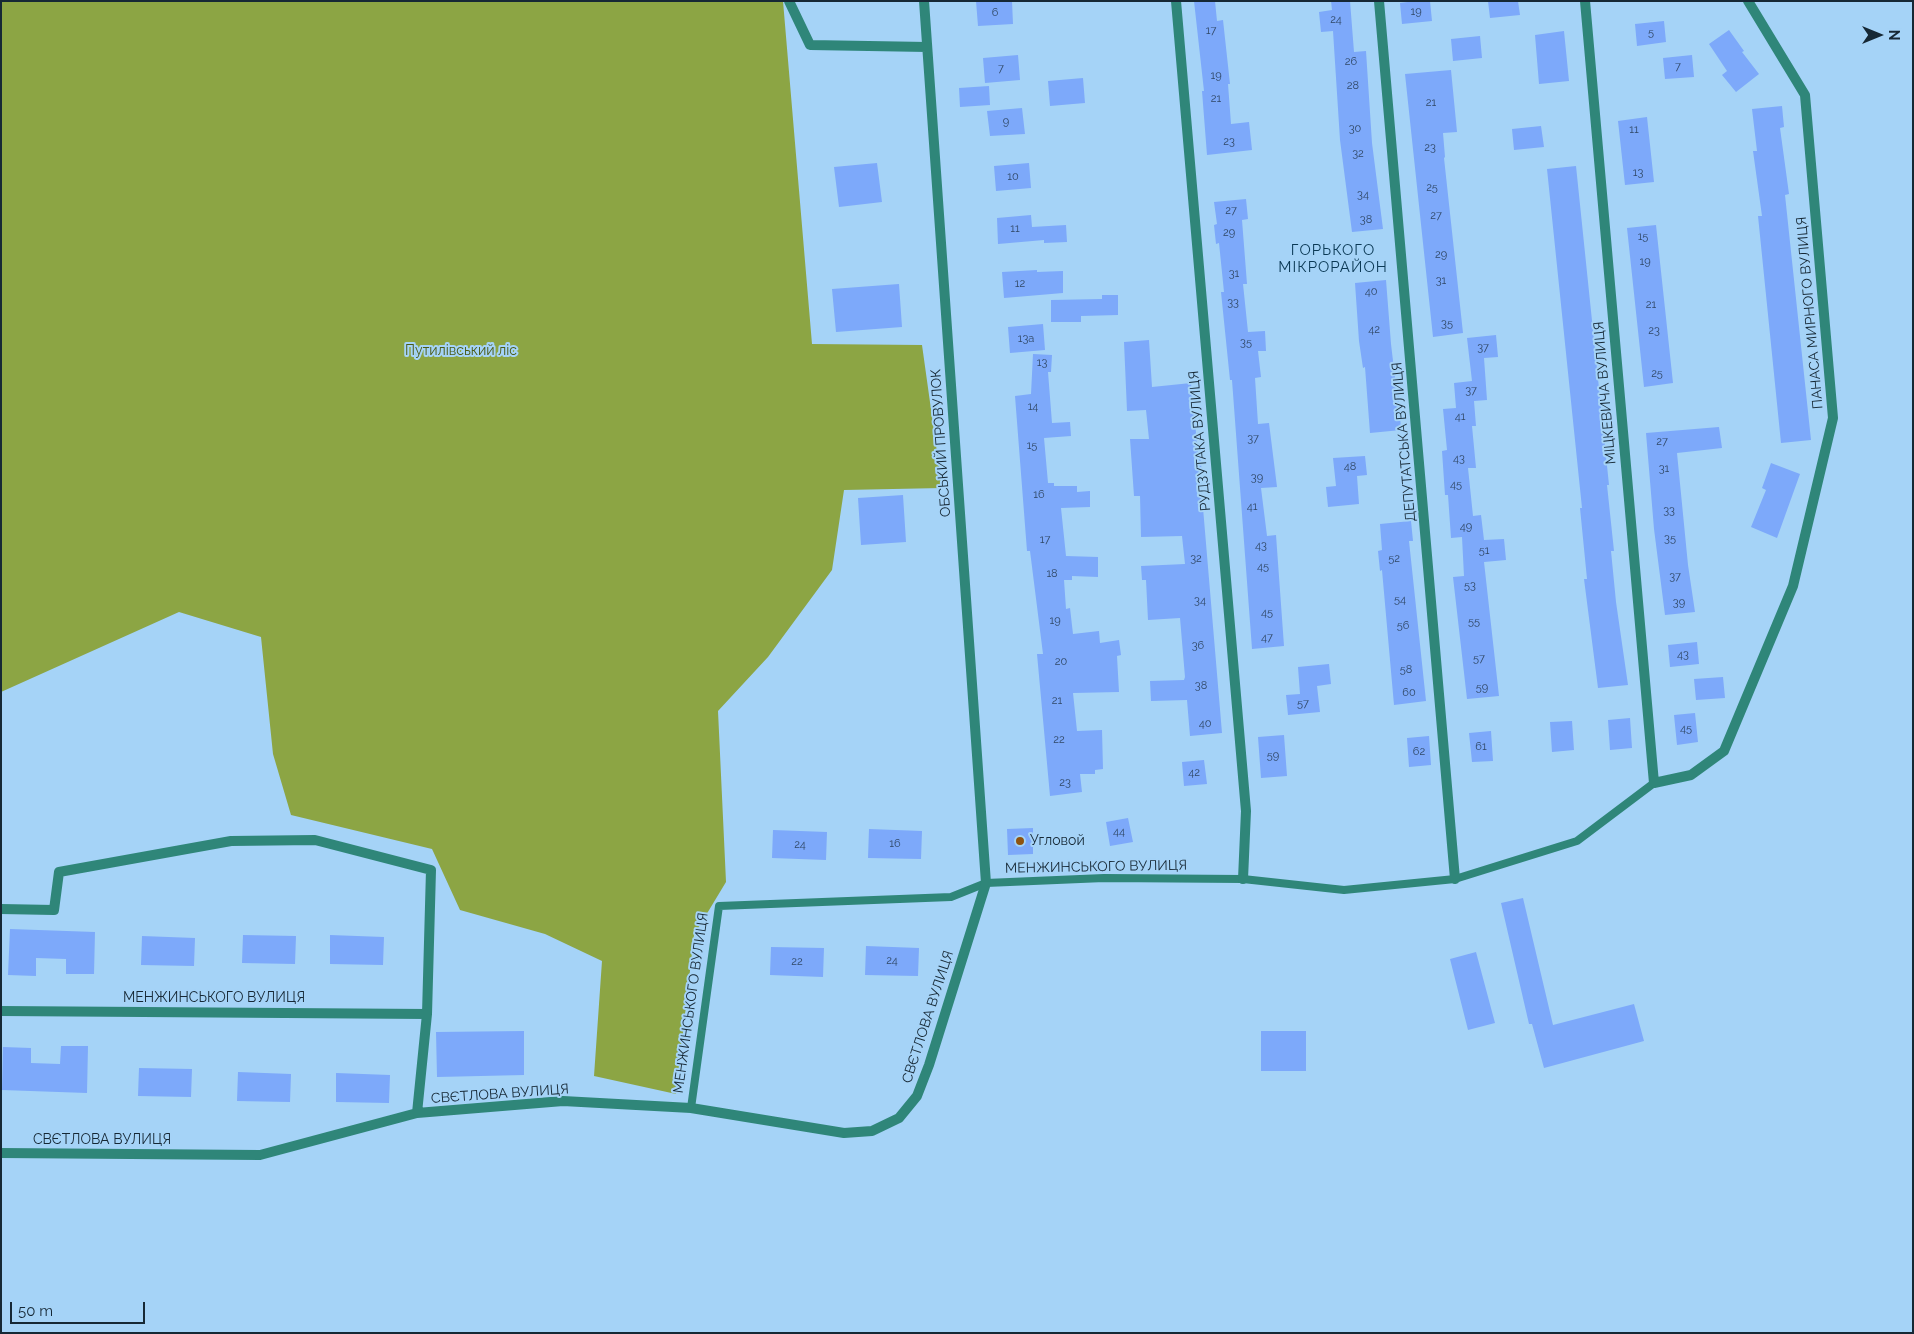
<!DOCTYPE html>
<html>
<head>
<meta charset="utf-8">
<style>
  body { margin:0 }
  #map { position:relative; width:1914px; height:1334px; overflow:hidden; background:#a5d3f7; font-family:Raleway,sans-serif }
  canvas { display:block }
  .frame { position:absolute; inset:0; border:2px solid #162835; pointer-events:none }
  .north { position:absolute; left:1854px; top:10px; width:50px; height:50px; -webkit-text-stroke:4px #a5d3f7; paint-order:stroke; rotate:90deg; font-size:14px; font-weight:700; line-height:20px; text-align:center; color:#162835 }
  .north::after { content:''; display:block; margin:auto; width:18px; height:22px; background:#162835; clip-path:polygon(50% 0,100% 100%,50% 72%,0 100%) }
  .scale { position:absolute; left:10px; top:1302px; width:135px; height:22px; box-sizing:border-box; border:2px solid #162835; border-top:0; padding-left:6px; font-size:15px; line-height:18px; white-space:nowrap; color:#162835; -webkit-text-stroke:4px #a5d3f7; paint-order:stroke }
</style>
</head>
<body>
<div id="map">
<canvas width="1914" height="1334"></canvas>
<div class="frame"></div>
<div class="north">N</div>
<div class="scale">50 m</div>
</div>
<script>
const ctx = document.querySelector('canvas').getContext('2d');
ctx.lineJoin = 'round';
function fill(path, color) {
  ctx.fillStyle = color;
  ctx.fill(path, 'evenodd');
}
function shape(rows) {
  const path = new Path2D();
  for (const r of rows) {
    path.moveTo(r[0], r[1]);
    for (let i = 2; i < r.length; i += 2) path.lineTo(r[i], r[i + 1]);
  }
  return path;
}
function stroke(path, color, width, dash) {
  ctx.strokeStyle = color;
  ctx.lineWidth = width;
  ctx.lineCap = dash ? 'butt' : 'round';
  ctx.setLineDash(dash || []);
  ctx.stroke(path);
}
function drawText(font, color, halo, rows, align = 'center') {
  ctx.font = font + ' Raleway,sans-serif';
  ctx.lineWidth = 4;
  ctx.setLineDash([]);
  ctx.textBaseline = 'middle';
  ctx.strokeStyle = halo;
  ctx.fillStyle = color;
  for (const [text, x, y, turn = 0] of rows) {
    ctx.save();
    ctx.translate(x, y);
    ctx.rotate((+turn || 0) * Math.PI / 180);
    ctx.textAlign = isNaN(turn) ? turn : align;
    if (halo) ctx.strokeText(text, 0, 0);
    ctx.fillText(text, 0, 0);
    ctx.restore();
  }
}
const forest = shape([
  [1,1,783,1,812,344,922,345,942,488,844,490,832,570,768,657,718,711,726,882,694,935,676,1094,594,1076,602,961,545,934,460,910,432,849,291,815,273,754,261,637,179,612,1,692]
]);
const building = shape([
  [976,1,1012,1,1013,24,978,26],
  [1194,1,1215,1,1217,21,1223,20,1230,84,1228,84,1231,124,1249,122,1252,150,1207,155,1202,91,1204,91],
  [1331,1,1350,1,1354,52,1366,51,1372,143,1383,229,1352,232,1340,140,1333,31,1321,32,1319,12,1332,10],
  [1415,1,1430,1,1432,21,1402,24,1400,3],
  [1488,1,1518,1,1520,15,1490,18],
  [1664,21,1666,42,1637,46,1635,24],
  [1729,30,1744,51,1742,52,1759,74,1736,92,1722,75,1727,71,1709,44],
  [1564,31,1569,81,1539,84,1535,35],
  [1480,36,1482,58,1453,61,1451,39],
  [1018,55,1020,80,985,83,983,58],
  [1692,55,1694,77,1665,79,1663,58],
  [1451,70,1457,132,1443,133,1445,157,1444,158,1463,333,1433,337,1405,74],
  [1083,78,1085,103,1050,106,1048,81],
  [989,86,990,105,960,107,959,88],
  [1782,106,1784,127,1780,128,1789,194,1785,195,1811,440,1781,443,1758,216,1762,216,1753,151,1757,151,1752,109],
  [1022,108,1025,134,990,136,987,111],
  [1647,117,1654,182,1625,185,1618,121],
  [1541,126,1544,147,1514,150,1512,129],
  [877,163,882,202,839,207,834,167],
  [1029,163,1031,188,996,191,994,166],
  [1576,166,1609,485,1607,485,1614,551,1611,551,1616,602,1628,685,1598,688,1584,579,1587,579,1580,508,1582,508,1547,169],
  [1246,199,1248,219,1242,220,1247,284,1243,284,1248,332,1265,331,1266,351,1258,351,1261,377,1255,378,1258,424,1269,423,1277,487,1261,488,1267,536,1276,535,1284,646,1252,649,1232,380,1230,380,1221,292,1224,292,1219,243,1216,244,1214,225,1217,224,1214,202],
  [1031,215,1032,227,1066,225,1067,242,1044,243,1044,240,998,244,997,218],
  [1656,225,1673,383,1644,387,1627,228],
  [1037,270,1037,272,1063,271,1063,293,1004,298,1002,272],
  [1386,280,1391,344,1396,386,1398,386,1401,430,1370,433,1365,367,1363,368,1359,341,1355,283],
  [899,284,902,327,836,332,832,289],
  [1102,295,1118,295,1118,315,1081,316,1081,322,1051,322,1051,300,1102,299],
  [1043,324,1045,350,1010,353,1008,327],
  [1496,335,1498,357,1484,358,1487,400,1474,401,1476,426,1472,426,1476,468,1468,468,1473,516,1481,515,1484,540,1504,539,1506,560,1484,562,1499,696,1467,699,1453,577,1464,576,1462,537,1451,538,1448,495,1445,495,1442,451,1447,450,1443,409,1456,408,1454,383,1472,381,1467,338],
  [1149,340,1152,387,1191,383,1198,453,1201,453,1202,496,1222,733,1190,736,1187,700,1151,701,1150,681,1184,680,1185,677,1180,618,1148,620,1146,580,1142,580,1141,566,1185,564,1182,536,1141,537,1140,496,1134,496,1130,439,1149,439,1146,410,1127,411,1124,342],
  [1033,354,1052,355,1051,372,1048,372,1052,423,1070,422,1071,436,1044,438,1048,483,1054,483,1054,486,1077,486,1077,492,1090,491,1090,507,1061,508,1066,556,1098,557,1098,577,1072,576,1072,580,1064,580,1066,609,1070,608,1073,634,1099,631,1100,643,1119,640,1121,655,1117,656,1119,692,1073,693,1077,731,1102,730,1103,769,1095,770,1095,774,1080,774,1082,792,1050,796,1037,654,1043,654,1030,551,1027,551,1015,396,1031,394],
  [1719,427,1722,448,1677,453,1688,565,1695,612,1665,615,1654,529,1646,433],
  [1365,456,1367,475,1357,476,1359,504,1328,507,1326,487,1336,486,1333,458],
  [1771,463,1800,474,1777,538,1751,527,1766,490,1762,488],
  [903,495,906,542,861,545,858,498],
  [1411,521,1413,541,1409,541,1426,701,1394,705,1382,570,1380,571,1378,551,1382,550,1380,524],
  [1697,642,1699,664,1670,667,1668,645],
  [1329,664,1331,684,1317,686,1320,712,1288,715,1286,695,1300,694,1298,667],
  [1723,677,1725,698,1696,700,1694,679],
  [1695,713,1698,742,1677,745,1674,715],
  [1630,718,1632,748,1610,750,1608,720],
  [1572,721,1574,750,1552,752,1550,722],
  [1491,731,1493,761,1472,762,1469,733],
  [1284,735,1287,776,1261,778,1258,737],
  [1429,736,1431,765,1409,767,1407,738],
  [1204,760,1207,784,1184,786,1182,762],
  [1128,818,1133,842,1110,846,1106,822],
  [1033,828,1033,854,1008,855,1007,829],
  [869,829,922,831,921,859,868,858],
  [773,830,827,832,826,860,772,858],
  [1523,898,1553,1025,1634,1004,1644,1041,1544,1068,1532,1024,1529,1024,1501,903],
  [10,929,95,932,94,974,66,974,66,959,36,958,36,976,8,975],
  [243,935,296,936,295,964,242,963],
  [330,935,384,937,383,965,330,964],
  [142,936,195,938,194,966,141,965],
  [866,946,919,948,918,976,865,975],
  [771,947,824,948,823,977,770,975],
  [1476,952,1495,1023,1468,1030,1450,959],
  [524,1031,524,1075,437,1077,436,1032],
  [1261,1031,1306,1031,1306,1071,1261,1071],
  [61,1046,88,1046,87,1093,2,1090,3,1047,31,1048,31,1063,60,1064],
  [139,1068,192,1069,191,1097,138,1096],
  [238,1072,291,1074,290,1102,237,1101],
  [336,1073,390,1075,389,1103,336,1102]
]);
const service = shape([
  [691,1108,719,906,951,897,986,883,1104,878,1243,879,1344,890,1455,879,1577,841,1654,783]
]);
const minor = shape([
  [789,1,810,45,927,47],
  [1176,1,1246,811,1243,879],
  [1379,1,1455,879],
  [1585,1,1654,783,1691,775,1724,751,1793,586,1833,418,1805,95,1748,1],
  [1,909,54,910,59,872,231,841,315,840,431,870,427,1014,417,1113],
  [1,1011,427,1014],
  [1,1153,260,1155,417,1113,563,1101,691,1108,844,1133,872,1131,899,1118,917,1096,929,1065,986,883,924,1]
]);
const markers = [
  [1020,841,5,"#8f5311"]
];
const numberNames = [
  ["19",1416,12],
  ["6",995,13],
  ["24",1336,20],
  ["17",1211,31],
  ["5",1651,33],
  ["26",1351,62],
  ["7",1678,67],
  ["7",1001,69],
  ["19",1216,76],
  ["28",1353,86],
  ["21",1216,99],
  ["21",1431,103],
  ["9",1006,122],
  ["30",1355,129],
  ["11",1634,130],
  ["23",1229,142],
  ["23",1430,148],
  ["32",1358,154],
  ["13",1638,173],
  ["10",1013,177],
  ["25",1432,188],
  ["34",1363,195],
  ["27",1231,211],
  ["27",1436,216],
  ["38",1366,220],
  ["11",1015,229],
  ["29",1229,233],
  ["15",1643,237],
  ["29",1441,255],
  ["19",1645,262],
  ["31",1234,274],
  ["31",1441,281],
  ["12",1020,284],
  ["40",1371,292],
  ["33",1233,303],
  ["21",1651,305],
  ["35",1447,324],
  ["42",1374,330],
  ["23",1654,331],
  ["13а",1026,339],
  ["35",1246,343],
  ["37",1483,348],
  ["13",1042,363],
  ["25",1657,374],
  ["37",1471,391],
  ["14",1033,407],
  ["41",1460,417],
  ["37",1253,439],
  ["27",1662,442],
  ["15",1032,446],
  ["43",1459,459],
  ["48",1350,467],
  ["31",1664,469],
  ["39",1257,478],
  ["45",1456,485],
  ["16",1039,495],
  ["41",1252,507],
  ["33",1669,511],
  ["49",1466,527],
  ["35",1670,539],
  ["17",1045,540],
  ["43",1261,546],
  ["51",1484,551],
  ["32",1196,559],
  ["52",1394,559],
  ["45",1263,567],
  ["18",1052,574],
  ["37",1675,577],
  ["53",1470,586],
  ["54",1400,600],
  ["34",1200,601],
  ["39",1679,603],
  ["45",1267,613],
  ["19",1055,621],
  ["55",1474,622],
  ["56",1403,626],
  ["47",1267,638],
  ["36",1198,646],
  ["43",1683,655],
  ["57",1479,659],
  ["20",1061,662],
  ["58",1406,670],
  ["38",1201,686],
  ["59",1482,688],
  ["60",1409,693],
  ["21",1057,701],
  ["57",1303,704],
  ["40",1205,724],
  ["45",1686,729],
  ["22",1059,740],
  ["61",1481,747],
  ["62",1419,752],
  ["59",1273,756],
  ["42",1194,773],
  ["23",1065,783],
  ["44",1119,832],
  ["16",895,844],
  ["24",800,845],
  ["24",892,961],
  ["22",797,962]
];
const streetNames = [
  ["ПАНАСА МИРНОГО ВУЛИЦЯ",1810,313,-95],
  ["МІЦКЕВИЧА ВУЛИЦЯ",1605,393,-95],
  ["РУДЗУТАКА ВУЛИЦЯ",1200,441,-95],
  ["ДЕПУТАТСЬКА ВУЛИЦЯ",1404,442,-95],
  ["ОБСЬКИЙ ПРОВУЛОК",941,443,-94],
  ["МЕНЖИНСЬКОГО ВУЛИЦЯ",1096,867,-1],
  ["МЕНЖИНСЬКОГО ВУЛИЦЯ",214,998],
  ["МЕНЖИНСЬКОГО ВУЛИЦЯ",691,1003,-82],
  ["СВЄТЛОВА ВУЛИЦЯ",928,1017,-72],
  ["СВЄТЛОВА ВУЛИЦЯ",500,1094,-4],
  ["СВЄТЛОВА ВУЛИЦЯ",102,1140]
];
const parkNames = [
  ["Путилівський ліс",461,351]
];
const poiNames = [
  ["Угловой",1030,841]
];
const neighbourhoodNames = [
  ["ГОРЬКОГО",1333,250],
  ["МІКРОРАЙОН",1333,267]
];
fill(forest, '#8ca544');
fill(building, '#7da9fa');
stroke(service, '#2f8679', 8);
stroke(minor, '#2f8679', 10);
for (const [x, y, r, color] of markers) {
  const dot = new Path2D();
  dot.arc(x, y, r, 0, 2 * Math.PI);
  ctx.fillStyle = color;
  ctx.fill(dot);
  stroke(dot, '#a5d3f7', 2);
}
drawText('11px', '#304866', null, numberNames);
drawText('14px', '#162835', '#a5d3f7', streetNames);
drawText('14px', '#4b5b16', '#a5d3f7', parkNames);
drawText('14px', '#162835', '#a5d3f7', poiNames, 'left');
ctx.letterSpacing = '1px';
drawText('15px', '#0b3955', '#a5d3f7', neighbourhoodNames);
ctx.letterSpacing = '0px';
</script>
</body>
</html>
